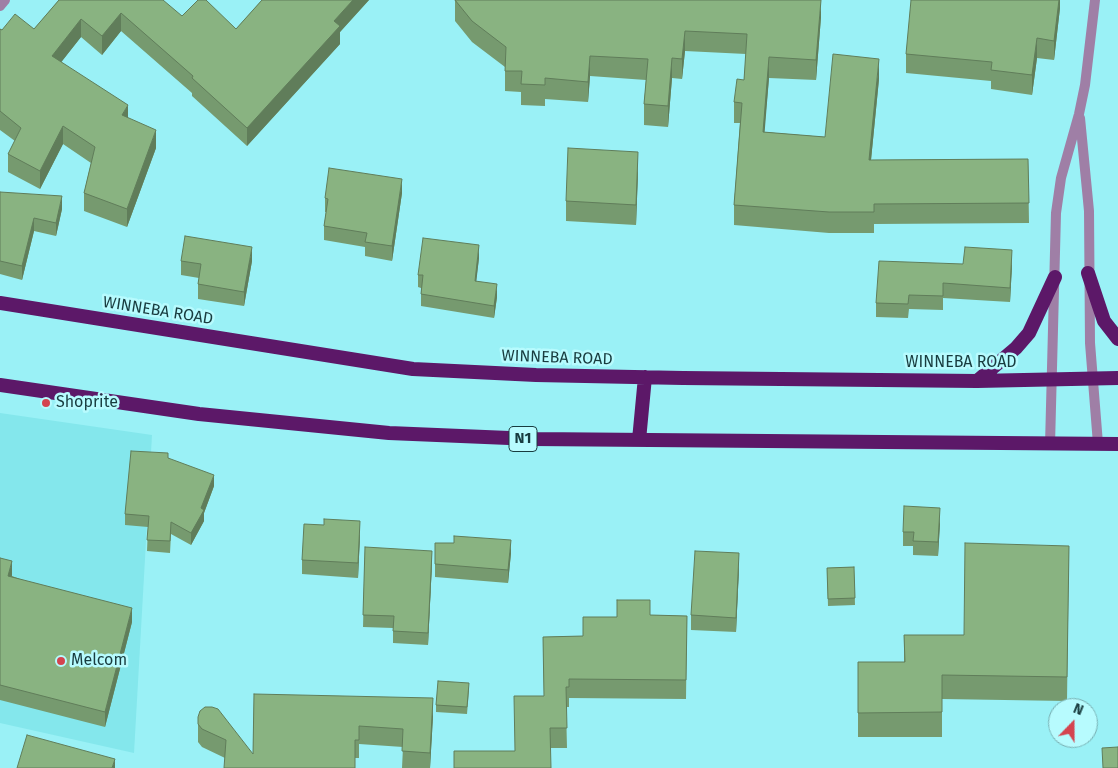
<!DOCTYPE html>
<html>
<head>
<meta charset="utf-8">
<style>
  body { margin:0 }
  #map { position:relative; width:1118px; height:768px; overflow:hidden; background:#9af1f6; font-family:"Fira Sans",sans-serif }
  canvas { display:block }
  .north { position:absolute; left:1048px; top:698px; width:50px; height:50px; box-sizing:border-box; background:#b7fbfe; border:1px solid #77afb2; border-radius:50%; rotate:22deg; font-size:14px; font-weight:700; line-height:20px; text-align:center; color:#183c3f }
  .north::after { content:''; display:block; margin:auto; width:18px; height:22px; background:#d4444f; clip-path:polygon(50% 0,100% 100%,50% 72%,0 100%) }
</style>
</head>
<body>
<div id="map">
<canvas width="1118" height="768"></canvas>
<div class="north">N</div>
</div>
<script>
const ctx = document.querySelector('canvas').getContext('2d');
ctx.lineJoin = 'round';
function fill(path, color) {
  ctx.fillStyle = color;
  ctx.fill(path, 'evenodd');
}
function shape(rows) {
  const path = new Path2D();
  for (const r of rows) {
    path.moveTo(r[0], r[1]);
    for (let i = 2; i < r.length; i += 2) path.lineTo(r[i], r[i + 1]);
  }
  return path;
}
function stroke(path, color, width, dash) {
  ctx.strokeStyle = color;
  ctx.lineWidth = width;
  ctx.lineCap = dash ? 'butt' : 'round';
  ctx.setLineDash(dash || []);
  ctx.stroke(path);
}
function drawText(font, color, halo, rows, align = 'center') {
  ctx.font = font + ' "Fira Sans",sans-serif';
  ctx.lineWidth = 5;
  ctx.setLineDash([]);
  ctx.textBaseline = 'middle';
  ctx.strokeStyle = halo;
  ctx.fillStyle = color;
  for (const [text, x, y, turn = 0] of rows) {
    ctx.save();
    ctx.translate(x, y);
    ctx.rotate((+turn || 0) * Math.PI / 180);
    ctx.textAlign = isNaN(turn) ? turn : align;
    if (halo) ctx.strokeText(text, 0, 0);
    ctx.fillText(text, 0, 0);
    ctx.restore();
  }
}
const built = shape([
  [0,413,152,435,134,753,0,723]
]);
const minor = shape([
  [0,6,5,0]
]);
const tertiary = shape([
  [1080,118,1089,211,1090,343,1098,444],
  [1050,445,1056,213,1061,178,1079,114,1085,85,1095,0]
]);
const trunk = shape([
  [1088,273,1104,321,1118,339],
  [0,303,413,369,536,375,683,378,977,381,1118,378],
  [977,381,1016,348,1029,333,1055,277],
  [0,385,199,414,389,433,533,439,1118,444],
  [639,440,645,377]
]);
const wall = shape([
  [59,0,182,16,236,29,262,0,369,0,340,32,340,44,247,146,192,96,192,93,121,31,102,55,81,37,61,62,128,118,156,148,127,227,84,211,84,193,91,163,63,144,40,189,8,172,8,154,15,141,0,130,0,29,2,30,34,29],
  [455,0,821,17,816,80,769,78,764,132,825,137,879,79,871,160,1028,159,1029,223,874,224,874,233,829,233,734,225,734,205,740,123,734,123,734,102,744,80,746,54,685,51,682,79,672,78,668,127,644,125,644,104,646,80,590,76,588,102,545,99,545,106,521,105,521,92,505,91,505,67,472,42,455,21],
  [1060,0,1060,8,1054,60,1037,58,1032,95,991,89,991,81,906,73,906,54],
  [638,172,636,225,566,221,566,201],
  [0,192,62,209,56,236,34,231,22,280,0,274],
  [402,193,392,261,365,256,365,247,324,240,324,226,326,212,325,212,325,198],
  [479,258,476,281,497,297,494,318,421,306,421,288,418,287,418,275],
  [181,261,252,261,244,306,198,299,198,284,199,278,181,275],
  [963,264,1012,265,1010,302,943,298,943,310,909,309,908,318,876,317,876,303],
  [168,458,214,486,204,513,204,521,191,545,171,534,170,553,147,551,148,527,125,525,125,514],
  [940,523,938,556,913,555,913,546,903,546,903,532],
  [360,535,358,578,302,574,302,560],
  [435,543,511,553,508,583,435,577],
  [1069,546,1067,701,942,699,942,737,858,737,858,662,904,662,904,635,964,635],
  [365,547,432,563,428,645,393,643,393,628,363,627],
  [0,558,12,575,12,576,132,622,105,727,0,700],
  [854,567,855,605,828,606,827,568],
  [739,568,736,632,691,630,691,615],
  [650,615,687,616,686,699,569,698,569,707,566,707,567,748,551,748,515,751,544,696,543,637,583,636,617,617],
  [469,690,467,714,436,712,436,705],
  [254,694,433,716,430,768,402,768,403,747,359,744,359,758,225,758,202,747,198,742,198,717,253,754]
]);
const shadedWall = shape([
  [353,0,369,0,340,32,340,44,247,146,247,128,334,21],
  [821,0,821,17,816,80,816,60],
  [1059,0,1060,0,1060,8,1054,60,1054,41],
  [121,13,121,31,102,55,102,36],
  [81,19,81,37,52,74,52,56],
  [685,31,685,51,682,79,682,59],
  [1037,38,1037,58,1032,95,1032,75],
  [590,56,590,76,588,102,588,82],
  [769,57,769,78,763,152,763,132],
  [672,58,672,78,668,127,668,106],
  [879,59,879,79,869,180,869,160],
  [128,105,128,124,122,115],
  [63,126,63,144,40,189,40,171],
  [156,130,156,148,127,227,127,209],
  [638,152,638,172,636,225,636,205],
  [402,179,402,193,392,261,392,246],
  [62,196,62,209,56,236,56,223],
  [34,218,34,231,22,280,22,266],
  [479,245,479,258,475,293,475,281],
  [252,247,252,261,244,306,244,292],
  [1012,250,1012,265,1010,302,1010,288],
  [497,284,497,297,494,318,494,306],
  [214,475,214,486,204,513,204,521,191,545,191,533],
  [940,508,940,523,938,556,938,542],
  [360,521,360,535,358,578,358,563],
  [511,540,511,553,508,583,508,570],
  [432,551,432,563,428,645,428,633],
  [739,553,739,568,736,632,736,618],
  [12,561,12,575,8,590,8,576],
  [132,608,132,622,105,727,105,712],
  [433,698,433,716,430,768,430,753],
  [115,759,115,768,112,768]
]);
const building = shape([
  [59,0,163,0,182,16,198,0,206,0,236,29,262,0,353,0,334,21,340,26,247,128,192,78,193,76,121,13,102,36,81,19,52,56,128,105,122,115,156,130,127,209,84,193,95,147,63,126,40,171,8,154,21,128,0,111,0,29,2,30,15,14,34,29,59,0],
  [455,0,821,0,816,60,769,57,763,132,825,137,833,54,879,59,869,160,1028,159,1029,203,874,204,874,212,829,212,734,205,742,103,734,102,737,79,744,80,747,34,685,31,682,59,672,58,668,106,644,104,648,59,590,56,588,82,545,78,545,85,521,84,522,71,505,71,506,47,472,21,455,0],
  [911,0,1059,0,1054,41,1037,38,1032,75,991,70,992,62,906,54,911,0],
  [568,148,638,152,636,205,566,201,568,148],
  [329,168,402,179,392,246,365,242,367,233,324,226,328,199,325,198,329,168],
  [0,192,62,196,56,223,34,218,22,266,0,261,0,192],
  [185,236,252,247,244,292,198,284,201,264,181,261,185,236],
  [423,238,479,245,475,281,497,284,494,306,421,294,423,275,418,275,423,238],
  [965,247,1012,250,1010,288,943,283,943,296,909,295,908,304,876,303,879,261,963,264,965,247],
  [131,451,168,453,168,458,214,475,201,508,204,510,191,533,171,522,170,541,147,540,149,516,125,514,131,451],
  [904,506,940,508,938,542,913,541,914,532,903,532,904,506],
  [324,519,360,521,358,563,302,560,304,524,324,525,324,519],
  [454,536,511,540,508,570,435,564,435,543,454,543,454,536],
  [965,543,1069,546,1067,677,942,675,942,712,858,713,858,662,905,662,904,635,964,635,965,543],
  [365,547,432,551,428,633,393,631,394,616,363,615,365,547],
  [695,551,739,553,736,618,691,615,695,551],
  [0,558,12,561,8,576,132,608,105,712,0,685,0,558],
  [854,567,855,598,828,599,827,568,854,567],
  [617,600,650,600,650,615,687,616,686,680,569,679,569,687,566,687,567,728,550,728,551,768,454,768,454,751,515,751,514,696,544,696,543,637,583,636,583,617,617,617,617,600],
  [438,681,469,683,467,707,436,705,438,681],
  [254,694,433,698,430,753,402,751,403,729,359,726,359,740,355,740,355,768,224,768,226,740,202,729,198,724,198,717,200,711,205,707,212,707,218,709,253,754,254,694],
  [27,735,115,759,112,768,17,768,27,735],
  [1118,747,1118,768,1103,768,1102,748,1118,747]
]);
const markers = [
  [46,403,5,"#d4444f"],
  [61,661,5,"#d4444f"]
];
const shields = [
  [523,439,28]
];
const shieldNames = [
  ["N1",523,439]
];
const streetNames = [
  ["WINNEBA ROAD",158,311,9],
  ["WINNEBA ROAD",557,358,2],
  ["WINNEBA ROAD",961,363]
];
const poiNames = [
  ["Shoprite",56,403],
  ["Melcom",71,661]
];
fill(built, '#84e7ec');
stroke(minor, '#9f7fa6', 10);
stroke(tertiary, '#9f7fa6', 10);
stroke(trunk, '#5c1868', 14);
fill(wall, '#769a6f');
fill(shadedWall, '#607d5a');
fill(building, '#89b381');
stroke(building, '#607d5a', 1);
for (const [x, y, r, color] of markers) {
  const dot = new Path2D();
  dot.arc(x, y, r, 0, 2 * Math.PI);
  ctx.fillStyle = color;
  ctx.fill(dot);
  stroke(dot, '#b7fbfe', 2);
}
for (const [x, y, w] of shields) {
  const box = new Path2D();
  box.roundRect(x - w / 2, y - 12.5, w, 25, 4);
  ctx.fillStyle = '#b7fbfe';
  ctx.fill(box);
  stroke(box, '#183c3f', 1);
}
drawText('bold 15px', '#183c3f', null, shieldNames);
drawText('16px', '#183c3f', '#b7fbfe', streetNames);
drawText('16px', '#183c3f', '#b7fbfe', poiNames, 'left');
</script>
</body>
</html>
